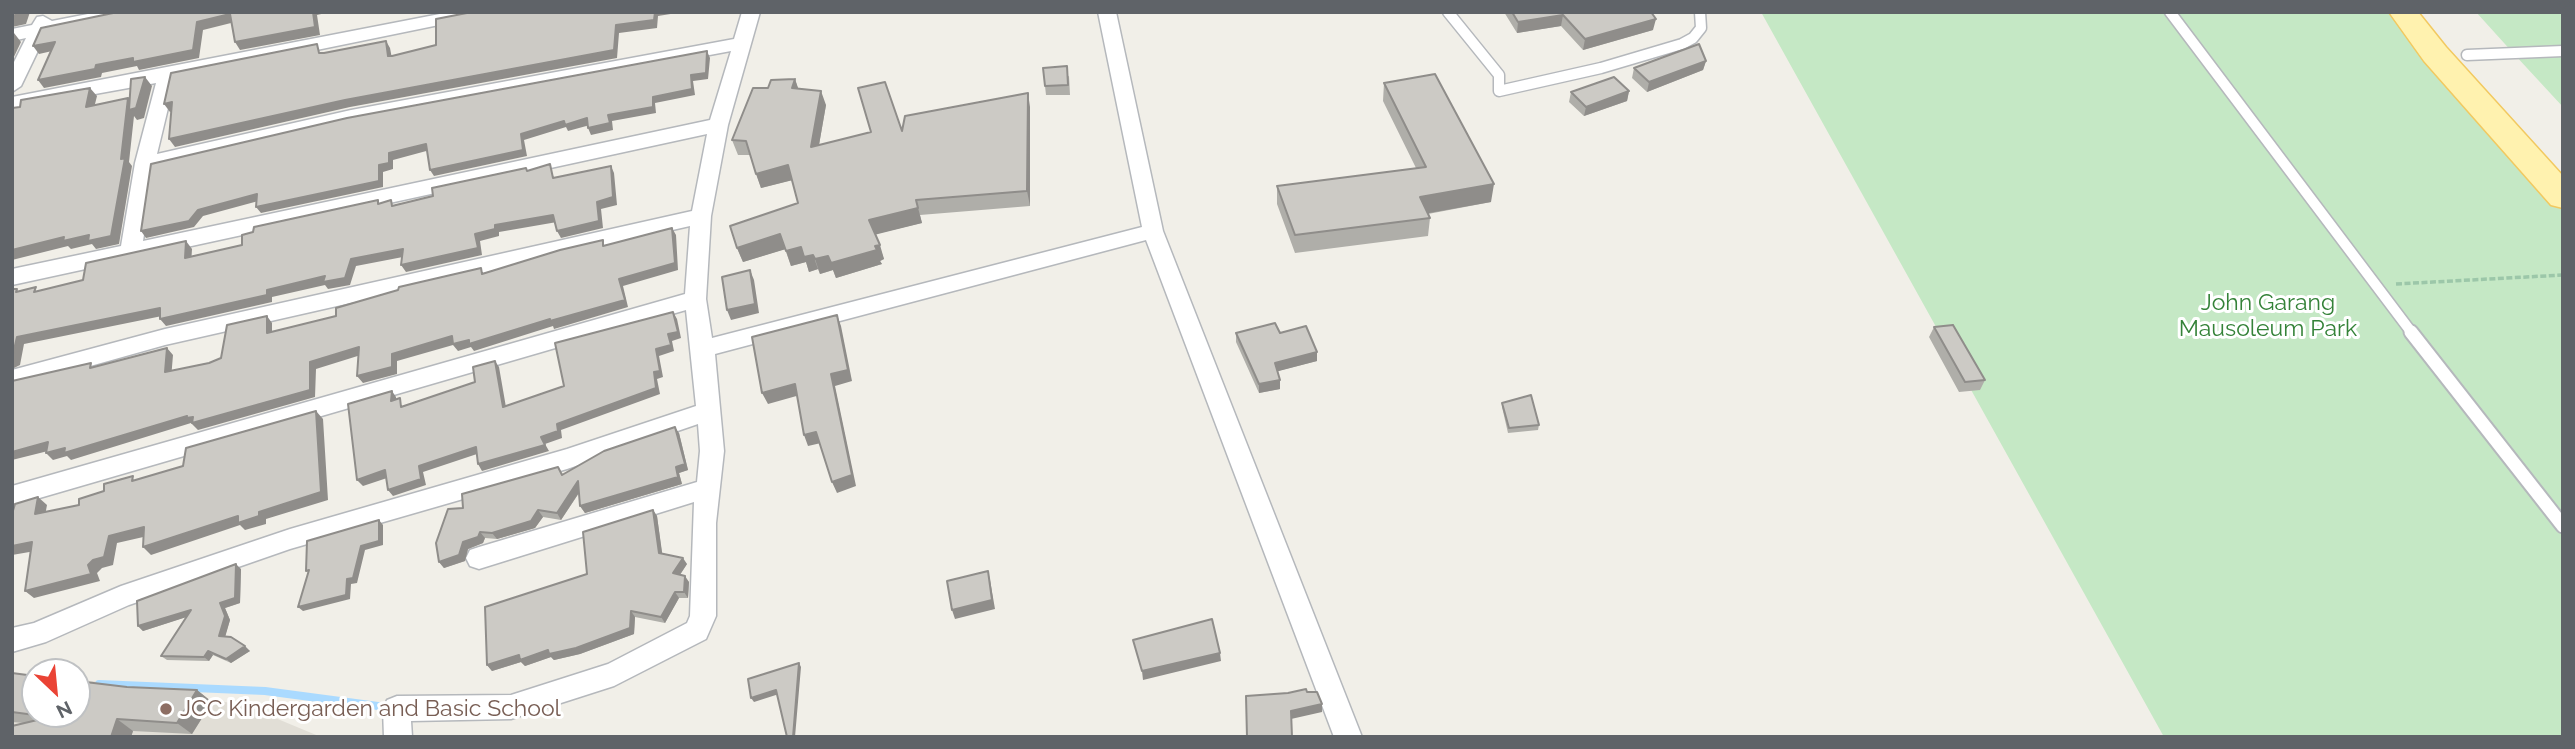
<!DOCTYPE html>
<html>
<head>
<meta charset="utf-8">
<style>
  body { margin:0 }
  #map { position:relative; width:2575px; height:749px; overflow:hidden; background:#f1efe8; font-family:Raleway,sans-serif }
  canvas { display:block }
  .frame { position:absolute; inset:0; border:14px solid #5f6368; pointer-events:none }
  .north { position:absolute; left:21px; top:658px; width:70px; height:70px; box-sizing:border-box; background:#fff; border:2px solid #bfc1c3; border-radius:50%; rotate:154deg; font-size:19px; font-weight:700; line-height:28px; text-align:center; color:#5f6368 }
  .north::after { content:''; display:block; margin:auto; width:24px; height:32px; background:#ea4335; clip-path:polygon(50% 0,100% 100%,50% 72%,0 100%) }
</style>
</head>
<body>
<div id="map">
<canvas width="2575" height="749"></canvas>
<div class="frame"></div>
<div class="north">N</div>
</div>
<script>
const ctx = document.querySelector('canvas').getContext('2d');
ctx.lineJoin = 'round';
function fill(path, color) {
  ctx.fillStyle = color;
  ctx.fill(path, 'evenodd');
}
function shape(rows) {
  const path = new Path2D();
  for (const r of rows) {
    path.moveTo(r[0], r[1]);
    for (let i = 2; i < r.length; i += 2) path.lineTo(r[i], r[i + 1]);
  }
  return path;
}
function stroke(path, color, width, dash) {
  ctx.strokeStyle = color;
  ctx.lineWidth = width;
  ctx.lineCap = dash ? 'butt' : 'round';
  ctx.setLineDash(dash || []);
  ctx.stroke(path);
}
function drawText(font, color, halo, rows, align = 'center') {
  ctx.font = font + ' Raleway,sans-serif';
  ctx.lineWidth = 6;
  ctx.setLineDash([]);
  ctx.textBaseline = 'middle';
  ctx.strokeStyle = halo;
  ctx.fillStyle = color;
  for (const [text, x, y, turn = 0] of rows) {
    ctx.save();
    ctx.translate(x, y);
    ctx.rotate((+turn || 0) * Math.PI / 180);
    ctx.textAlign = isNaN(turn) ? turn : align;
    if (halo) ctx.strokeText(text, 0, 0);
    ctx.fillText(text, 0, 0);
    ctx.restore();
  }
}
const education = shape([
  [12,678,35,714,77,714,77,680,92,681,244,705,321,737,12,737]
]);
const green = shape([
  [1761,12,2395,12,2563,206,2563,737,2164,737],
  [2476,12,2563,12,2563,107,2514,54]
]);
const stream = shape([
  [99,684,265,691,393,708]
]);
const path = shape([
  [2396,284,2563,275]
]);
const laneFar1 = shape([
  [1448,12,1499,75,1499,91,1601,68,1682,44,1693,38,1701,28,1700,12],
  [2170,12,2412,333],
  [2467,55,2563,51]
]);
const lane = shape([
  [2411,332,2563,526]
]);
const street = shape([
  [98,12,135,12,126,17,46,34,21,86,12,92,12,66,26,38,12,41,12,29,32,25,37,17,43,16,52,21,98,12],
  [450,12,487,12,478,17,175,79,157,154,351,110,734,39,742,12,760,12,728,125,711,216,706,299,712,338,1142,227,1098,12,1116,12,1163,231,1362,737,1334,737,1146,240,715,354,724,451,716,523,716,616,706,639,614,686,511,719,411,721,412,737,384,737,383,709,387,700,397,696,511,695,608,664,687,623,690,616,694,502,479,569,470,566,466,558,470,550,479,547,697,482,700,451,698,424,567,469,290,549,129,605,46,642,12,652,12,628,34,623,121,586,290,529,567,449,696,406,686,310,12,506,12,486,685,294,690,226,165,345,12,388,12,370,165,329,692,211,707,134,12,285,12,269,121,246,135,163,156,83,12,109,12,97,450,12],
  [731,51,710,120,143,241,154,168,351,122,731,51]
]);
const primary = shape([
  [2389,12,2418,12,2446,47,2563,176,2563,208,2551,205,2424,61,2389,12]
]);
const wall = shape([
  [1504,12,1651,12,1653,30,1583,50,1561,26,1517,33],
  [1706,61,1703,70,1647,92,1632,78,1634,68],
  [1069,76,1070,95,1046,95,1045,86],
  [795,79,798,88,826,105,819,145,1030,107,1030,206,920,215,922,223,875,234,884,259,880,261,882,264,836,278,833,270,820,274,818,269,809,272,806,262,791,266,785,249,743,262,737,248,798,203,792,180,761,188,750,155,738,155,732,140,768,88],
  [1384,83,1491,202,1428,214,1430,218,1428,236,1295,253,1277,204,1277,186,1416,168,1383,101],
  [1629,91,1627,101,1584,116,1569,102,1571,92],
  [1934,327,1985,380,1980,390,1959,392,1929,337],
  [1236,333,1280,333,1317,352,1317,361,1278,371,1280,389,1259,393,1236,342],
  [1502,403,1539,425,1538,430,1508,433,1502,407],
  [679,433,688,470,679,473,682,484,585,513,580,506,579,493,561,520,543,517,535,528,497,539,485,538,483,543,468,549,465,561,444,568,439,562,463,508,563,475],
  [653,510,657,516,662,554,687,564,680,575,689,582,688,598,679,598,665,623,635,617,634,634,580,654,554,660,551,657,525,666,521,662,492,671,487,665,587,574],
  [241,569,240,603,225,608,230,620,225,636,250,651,231,663,213,655,209,661,167,660,161,656,186,617,143,631,138,626],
  [12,673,127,687,197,690,212,702,192,734,133,731,131,737,12,737,24,723,12,722]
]);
const shadedWall = shape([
  [19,12,30,12,26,24,12,27,12,16],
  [313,12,330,12,317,15,320,35,240,50,235,42],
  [655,12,683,12,658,16,657,28,619,33,617,58,350,107,175,147,169,139,616,25],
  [230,14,235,22,203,30,199,58,139,70,137,66,102,73,101,77,44,88,38,80,96,65,197,22],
  [1563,15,1561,26,1517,33,1518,22],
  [1656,19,1653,30,1583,50,1585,39],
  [14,33,21,42,12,61,12,36],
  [386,41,390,48,393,64,388,56],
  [55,42,61,49,39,54,33,46],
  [707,51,710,58,708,79,693,81,695,95,655,103,656,113,612,121,613,130,591,135,588,128,608,115,653,97,691,75],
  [1706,61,1703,70,1647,92,1649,82],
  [145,77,152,86,144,118,137,120,134,116,129,162,132,166,119,244,96,249,92,244,71,249,68,246,12,260,12,250,64,237,121,159,128,98,135,106],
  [795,79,800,94,792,88],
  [90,88,97,96,92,116,86,107],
  [821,91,826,105,816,162,811,147],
  [1629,91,1627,101,1584,116,1586,107],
  [1028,93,1030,107,1030,206,1027,191],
  [172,102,178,110,170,112,164,104],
  [587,118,590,125,568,131,566,127,524,140,527,156,434,176,430,170,521,134,564,121],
  [426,144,430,150,393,160,393,169,383,172,383,187,261,213,256,207,379,165,389,153],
  [788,165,793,180,761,188,756,174],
  [611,166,614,173,617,205,601,209,603,228,561,238,557,231],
  [1494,184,1491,202,1418,215,1420,197],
  [257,194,262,200,203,216,194,227,146,238,141,231,198,210],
  [916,200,922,223,874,235,869,220],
  [553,215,557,222,499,232,499,236,480,241,482,255,406,272,401,265,495,225],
  [672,228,676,235,678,270,623,286,628,307,554,329,553,326,474,351,471,347,458,351,453,345,397,361,397,374,363,383,357,376,392,354,619,279],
  [780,234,786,249,743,262,737,248],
  [186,241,192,249,191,265,185,258],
  [880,245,884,259,880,261,882,264,836,278,833,270,820,274,815,259],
  [801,247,813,255,818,269,809,272,806,262,791,266,786,251],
  [403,249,408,256,356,266,350,285,328,289,325,285,272,297,272,302,166,326,160,319,267,290,351,259],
  [750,270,754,280,759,313,731,320,727,310],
  [160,308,167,315,24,344,20,365,12,369,12,358,17,337],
  [673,312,677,319,681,338,672,341,674,351,659,356,663,377,657,379,660,394,561,430,562,438,545,444,549,451,482,471,478,464,541,437,557,424,654,372,656,349,668,334],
  [837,315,841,326,852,381,835,386,856,486,837,493,832,482,831,374],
  [267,316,272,323,272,340,267,333],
  [359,347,364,354,316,369,315,397,198,430,191,423,71,460,67,456,53,460,46,453,310,362],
  [167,348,173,355,171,379,165,372],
  [1317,352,1317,361,1275,372,1275,363],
  [495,361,499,367,507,413,503,407],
  [1280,380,1280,389,1259,393,1259,384],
  [795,384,800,395,768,404,762,393],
  [392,391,396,397,396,407,391,401],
  [316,411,323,419,328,500,266,519,266,524,245,530,240,525,151,555,143,547,238,516,259,512],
  [675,427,679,433,688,470,679,473,682,484,585,513,580,506,676,467],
  [816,432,821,443,808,446,804,435],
  [48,442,56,449,12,460,12,452],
  [476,447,480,453,423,472,426,485,393,496,388,490,419,466],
  [385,470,390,477,363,486,357,480],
  [578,481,582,488,561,520,557,513],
  [38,497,47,505,44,521,35,514],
  [538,510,543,517,535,528,497,539,492,533],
  [653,510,657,516,663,559,659,553],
  [379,520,383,525,383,545,365,550,357,583,351,584,350,599,303,611,298,607,347,579,361,546],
  [144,527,152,535,117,543,113,565,102,568,97,573,100,581,34,598,25,591,88,565,109,536],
  [480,532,485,538,483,543,468,549,465,561,444,568,439,562,463,542],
  [32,542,41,550,12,555,12,546],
  [683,558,687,564,677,579,673,573],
  [236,564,241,569,240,603,225,608,230,620,224,641,219,636,220,603],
  [988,571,990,580,995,609,955,619,952,610],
  [685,576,689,582,688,598,684,592],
  [675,592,679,598,665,623,661,617],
  [191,610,196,614,143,631,138,626],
  [631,611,635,617,634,634,580,654,554,660,551,657,525,666,521,662,492,671,487,665],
  [245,646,250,651,231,663,226,659],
  [208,651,213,655,209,661,204,657],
  [1220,653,1221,661,1143,680,1142,671],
  [799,663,801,667,795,737,793,737],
  [197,690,212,702,192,734,177,723],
  [776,690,779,694,754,702,751,698],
  [1322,704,1322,712,1291,719,1291,711],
  [117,719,133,731,131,737,111,737]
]);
const building = shape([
  [12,12,19,12,19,14,12,16,12,12],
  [118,12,313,12,315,27,235,42,230,14,197,22,193,50,133,62,133,58,96,65,95,69,38,80,55,42,33,46,41,28,118,12],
  [472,12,655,12,654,20,616,25,614,50,345,100,169,139,172,102,164,104,171,73,317,44,319,53,324,53,386,41,388,56,392,56,436,45,436,19,472,12],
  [1512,12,1651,12,1656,19,1585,39,1563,15,1518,22,1512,12],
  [1699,44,1706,61,1649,82,1634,68,1699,44],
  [707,51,706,73,691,75,692,89,653,97,653,107,608,115,610,123,588,128,587,118,565,125,564,121,521,134,523,150,430,170,426,144,389,153,389,163,379,165,379,181,256,207,257,194,198,210,189,221,141,231,151,164,347,118,707,51],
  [1067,66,1068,85,1045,86,1043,68,1067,66],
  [1435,74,1494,184,1420,197,1430,218,1295,235,1277,186,1426,167,1384,83,1435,74],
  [145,77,136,108,129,110,131,79,145,77],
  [1614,77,1629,91,1586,107,1571,92,1614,77],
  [795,79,792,88,821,91,811,147,871,132,858,88,885,82,902,131,905,116,1028,93,1027,191,916,200,918,208,869,220,880,245,875,246,877,250,831,263,828,256,815,259,813,255,804,257,801,247,786,251,780,234,737,248,730,226,798,203,788,165,756,174,746,141,732,140,753,88,768,88,771,80,795,79],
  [90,88,86,107,128,98,121,159,125,158,111,236,88,241,89,235,63,241,64,237,12,250,12,108,20,107,21,100,90,88],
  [550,164,553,178,611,166,613,197,597,202,599,221,557,231,553,215,495,225,495,229,475,234,478,248,401,265,403,249,351,259,345,278,323,282,325,276,267,290,267,295,160,319,160,308,17,337,12,358,12,289,17,289,16,292,36,287,34,292,83,280,86,263,186,241,185,258,242,245,242,235,253,232,254,227,378,200,378,204,391,200,392,206,433,196,432,188,526,168,527,171,550,164],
  [672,228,675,263,619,279,625,300,550,321,550,319,469,344,469,340,453,344,452,336,392,354,392,367,357,376,359,347,310,362,310,390,192,423,193,417,186,418,187,416,64,453,65,448,46,453,48,442,12,452,12,381,91,363,90,368,167,348,165,372,209,363,221,358,227,325,267,316,267,333,336,316,336,308,398,290,399,287,481,268,482,274,560,250,603,240,603,246,672,228],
  [750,270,755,304,727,310,722,277,750,270],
  [673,312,678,332,668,334,671,345,656,349,660,371,654,372,656,388,557,424,558,431,541,437,545,445,478,464,476,447,419,466,421,479,388,490,385,470,357,480,348,404,392,391,391,401,400,398,401,407,475,382,473,367,495,361,503,407,564,386,555,343,673,312],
  [837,315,848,370,831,374,852,475,832,482,816,432,804,435,795,384,762,393,752,337,837,315],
  [1275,323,1280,333,1306,326,1317,352,1275,363,1280,380,1259,384,1236,333,1275,323],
  [1953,325,1985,380,1965,382,1934,327,1953,325],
  [1531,395,1539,425,1509,428,1502,403,1531,395],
  [316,411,321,492,259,512,259,516,238,523,238,516,143,547,144,527,109,536,104,557,93,560,88,565,91,574,25,591,32,542,12,546,12,514,15,504,38,497,35,514,79,505,79,499,104,491,104,484,133,476,132,481,183,466,186,448,316,411],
  [675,427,685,464,676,467,678,477,580,506,578,481,557,513,538,510,531,521,492,533,480,532,478,537,463,542,459,555,439,562,436,543,448,509,463,508,462,494,558,467,562,475,604,451,675,427],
  [653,510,659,553,683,558,673,573,685,576,684,592,675,592,661,617,631,611,630,628,576,648,549,654,548,650,520,660,519,655,487,665,485,607,587,574,583,532,653,510],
  [379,520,379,541,361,546,353,578,347,579,346,595,298,607,309,570,306,571,307,541,379,520],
  [236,564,235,598,220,603,225,616,219,636,231,637,245,646,226,659,208,651,204,657,161,656,191,610,138,626,137,601,236,564],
  [988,571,992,600,952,610,947,581,988,571],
  [1212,619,1220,653,1142,671,1133,640,1212,619],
  [799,663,793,737,787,737,776,690,751,698,748,679,799,663],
  [12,673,35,676,35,714,77,714,77,681,127,687,197,690,177,723,117,719,111,737,12,737,12,726,50,717,12,712,12,673],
  [1306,689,1307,692,1317,692,1322,704,1291,711,1292,737,1247,737,1246,696,1288,693,1306,689]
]);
const markers = [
  [166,709,7,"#8d6e63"]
];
const parkNames = [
  ["John Garang",2268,303],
  ["Mausoleum Park",2268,329]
];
const educationNames = [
  ["JCC Kindergarden and Basic School",180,709]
];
fill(education, '#e1ded6');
fill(green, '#c5e8c5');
stroke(stream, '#aadaff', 8);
stroke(laneFar1, '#b5b8bc', 13);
stroke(lane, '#b5b8bc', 17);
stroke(street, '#b5b8bc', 3);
stroke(primary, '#f2c960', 3);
stroke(path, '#9cc7a9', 3.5, [6, 2.5]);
stroke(laneFar1, '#fff', 10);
stroke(lane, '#fff', 13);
fill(street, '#fff');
fill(primary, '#fff2af');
fill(wall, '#afaea9');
fill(shadedWall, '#8f8d8a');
fill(building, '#cccac5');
stroke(building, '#8f8d8a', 2);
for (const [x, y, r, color] of markers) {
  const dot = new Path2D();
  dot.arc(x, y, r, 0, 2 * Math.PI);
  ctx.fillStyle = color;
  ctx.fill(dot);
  stroke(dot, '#fff', 2.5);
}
drawText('23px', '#348238', '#fff', parkNames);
drawText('23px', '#785e54', '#fff', educationNames, 'left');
</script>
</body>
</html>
